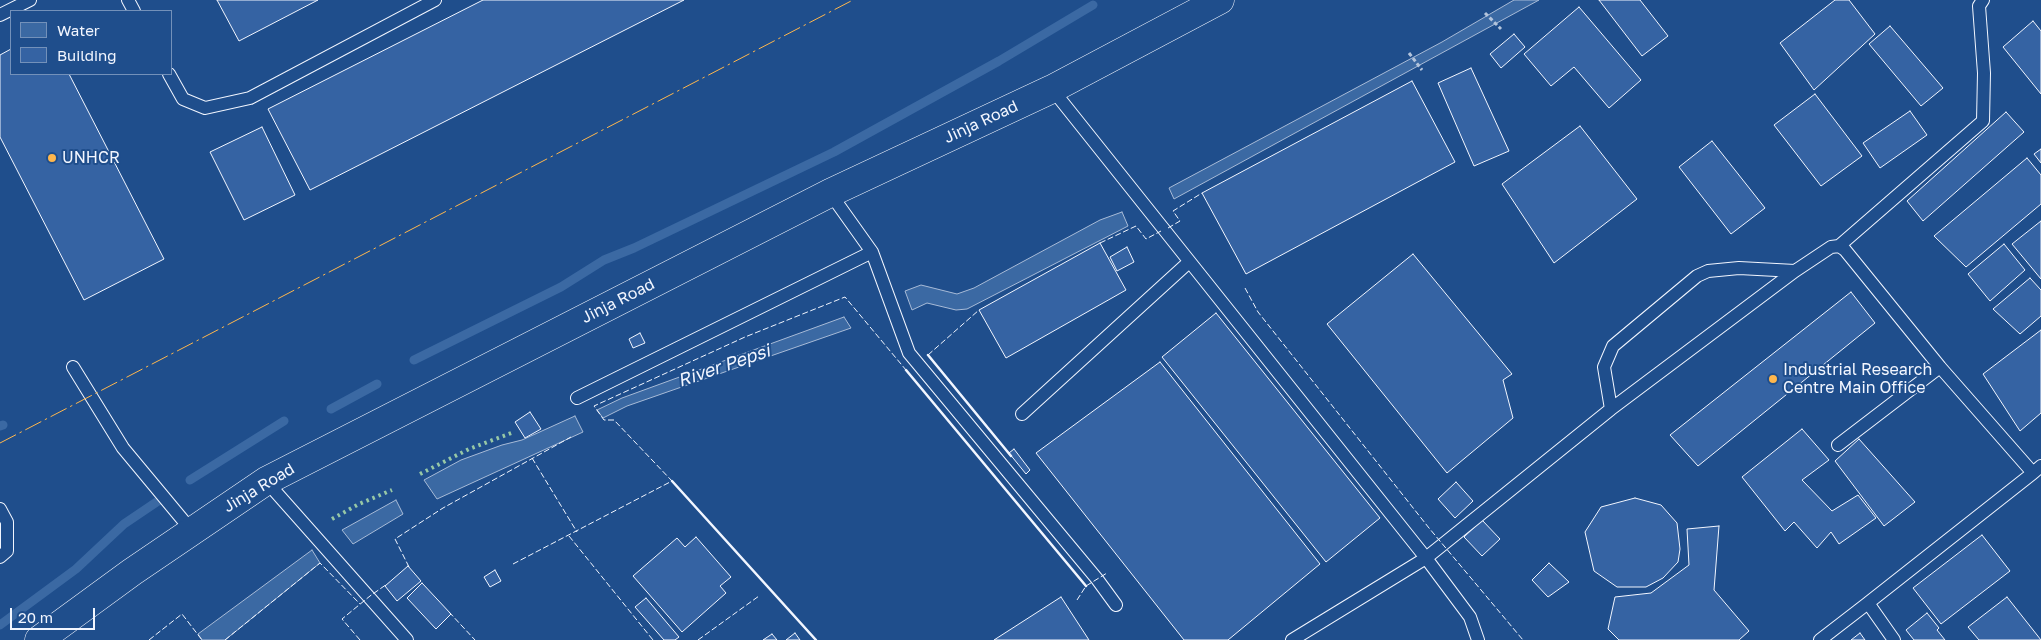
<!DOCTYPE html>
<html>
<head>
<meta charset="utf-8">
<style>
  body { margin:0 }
  #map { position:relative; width:2041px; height:640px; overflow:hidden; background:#1f4e8c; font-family:"Golos Text",sans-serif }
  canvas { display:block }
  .legend { position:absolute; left:10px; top:10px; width:162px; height:65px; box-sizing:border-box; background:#1f4e8c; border:1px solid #7391ba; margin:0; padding:6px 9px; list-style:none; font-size:15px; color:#f2f6ff }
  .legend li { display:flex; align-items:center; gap:10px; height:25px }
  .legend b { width:25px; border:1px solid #7391ba }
  .scale { position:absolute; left:10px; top:608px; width:85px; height:22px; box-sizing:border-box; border:2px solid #f2f6ff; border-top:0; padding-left:6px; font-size:15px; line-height:18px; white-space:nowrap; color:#f2f6ff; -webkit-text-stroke:4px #1f4e8c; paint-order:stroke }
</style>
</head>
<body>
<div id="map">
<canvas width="2041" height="640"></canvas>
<ul class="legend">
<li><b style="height:14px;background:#3b69a3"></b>Water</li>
<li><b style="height:14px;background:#3563a3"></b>Building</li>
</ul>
<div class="scale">20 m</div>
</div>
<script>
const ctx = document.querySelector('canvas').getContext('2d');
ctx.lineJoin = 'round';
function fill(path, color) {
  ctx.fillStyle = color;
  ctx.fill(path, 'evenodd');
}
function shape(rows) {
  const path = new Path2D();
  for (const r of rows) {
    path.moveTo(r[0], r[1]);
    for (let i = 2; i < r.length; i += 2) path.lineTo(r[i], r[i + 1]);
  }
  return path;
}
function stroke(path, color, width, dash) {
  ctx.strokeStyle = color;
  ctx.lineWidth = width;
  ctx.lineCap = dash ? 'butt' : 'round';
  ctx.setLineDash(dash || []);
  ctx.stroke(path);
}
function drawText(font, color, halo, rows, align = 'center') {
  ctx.font = font + ' "Golos Text",sans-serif';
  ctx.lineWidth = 4;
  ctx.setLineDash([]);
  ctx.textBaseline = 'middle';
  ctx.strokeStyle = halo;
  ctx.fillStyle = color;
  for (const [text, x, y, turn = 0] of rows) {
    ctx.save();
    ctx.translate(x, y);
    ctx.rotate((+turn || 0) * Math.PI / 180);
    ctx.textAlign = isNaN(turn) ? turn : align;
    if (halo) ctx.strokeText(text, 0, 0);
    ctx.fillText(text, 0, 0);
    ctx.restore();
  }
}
const water = shape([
  [1514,0,1539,0,1174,199,1169,188,1442,42,1514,0],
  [1122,212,1128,226,967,309,956,310,927,303,912,310,905,291,921,285,957,294,974,288,1100,220,1122,212],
  [844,317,851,328,627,406,603,418,597,410,622,398,844,317],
  [575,416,583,432,437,499,424,480,461,460,502,445,522,440,575,416],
  [396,500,403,514,353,544,342,530,396,500],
  [312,550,320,563,225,640,202,640,198,634,312,550]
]);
const stream = shape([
  [414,360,561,287,604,260,634,248,834,152,999,61,1093,5],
  [331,409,377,384],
  [0,426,3,425],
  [190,480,284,421],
  [0,625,76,569,124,524,164,497]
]);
const building = shape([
  [217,0,318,0,239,41,217,0],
  [483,0,684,0,310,190,268,109,483,0],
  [1599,0,1640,0,1668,36,1642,56,1599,0],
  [1835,0,1849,0,1875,34,1814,90,1780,43,1835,0],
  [1579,7,1641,80,1609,108,1574,67,1551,86,1524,54,1579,7],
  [2033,21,2041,31,2041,94,2003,47,2033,21],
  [1890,26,1943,88,1921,106,1869,44,1890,26],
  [1514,34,1525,47,1501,68,1490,54,1514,34],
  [11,49,11,74,69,74,164,259,84,300,0,137,0,55,11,49],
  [1471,68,1509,151,1474,166,1438,83,1471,68],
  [1412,81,1455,162,1246,274,1202,193,1412,81],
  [1815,94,1862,156,1821,186,1774,125,1815,94],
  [1910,111,1927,135,1880,168,1863,143,1910,111],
  [2006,112,2024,132,1923,221,1907,201,2006,112],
  [1580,126,1637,199,1554,263,1502,184,1580,126],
  [262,127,295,195,244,220,210,152,262,127],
  [1712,141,1765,208,1731,234,1679,167,1712,141],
  [2041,149,2041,163,2034,154,2041,149],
  [2027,158,2041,175,2041,204,1966,267,1934,236,2027,158],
  [2041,221,2041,279,2012,244,2041,221],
  [1100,243,1126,290,1006,358,979,310,1100,243],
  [2004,244,2025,270,1990,301,1968,274,2004,244],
  [1127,247,1134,262,1117,271,1110,257,1127,247],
  [1413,254,1512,374,1503,380,1513,418,1447,473,1327,324,1413,254],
  [2030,278,2041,290,2041,316,2020,334,1993,309,2030,278],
  [1851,292,1875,323,1698,466,1670,435,1851,292],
  [1216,313,1380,518,1326,562,1162,357,1216,313],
  [2041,330,2041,413,2020,431,1983,374,2041,330],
  [640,333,645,343,633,348,629,339,640,333],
  [1160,362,1320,564,1228,640,1184,640,1036,453,1160,362],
  [530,412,541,429,525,438,515,422,530,412],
  [1802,429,1829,460,1802,480,1832,511,1858,495,1876,518,1839,544,1831,532,1817,548,1794,522,1785,531,1742,477,1802,429],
  [1859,439,1915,502,1884,526,1835,461,1859,439],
  [1014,449,1030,470,1026,474,1009,453,1014,449],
  [1456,482,1473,501,1455,518,1438,499,1456,482],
  [1635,498,1661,505,1677,523,1680,549,1678,562,1663,578,1646,587,1617,587,1594,571,1585,532,1601,507,1635,498],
  [1482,520,1500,539,1482,556,1464,537,1482,520],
  [1719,526,1714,590,1749,631,1739,640,1619,640,1608,629,1615,597,1651,593,1689,565,1687,529,1719,526],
  [1982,535,2010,571,1941,624,1913,588,1982,535],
  [696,537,731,577,720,586,726,593,682,632,633,576,677,538,685,547,696,537],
  [1549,563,1569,582,1548,597,1532,580,1549,563],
  [408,566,421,581,397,601,385,586,408,566],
  [495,570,501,581,490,587,484,577,495,570],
  [422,583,451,614,436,629,407,598,422,583],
  [1061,597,1089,640,994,640,1061,597],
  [2007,597,2041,640,1979,640,1968,627,2007,597],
  [646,598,679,637,675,640,664,640,635,607,646,598],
  [1927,613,1939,628,1937,630,1945,640,1914,640,1906,630,1927,613],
  [795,633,800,640,786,640,795,633],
  [1860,633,1865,640,1851,640,1860,633],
  [772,634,777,640,763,640,772,634]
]);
const path = shape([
  [1485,13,1501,29],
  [1409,53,1422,70]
]);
const lane = shape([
  [128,0,134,11],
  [0,15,30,0],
  [169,74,183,99,205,108,250,98,435,0],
  [1052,89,1426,558,1470,617,1478,640],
  [830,193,872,252,909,353,1097,579,1116,605],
  [1839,246,1845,250,1940,367,2033,473,2041,466],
  [73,367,123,448,192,531],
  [577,398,872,252],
  [1611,409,1604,367,1613,346,1697,276,1708,271,1739,268,1795,271],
  [1022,414,1189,262],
  [1838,445,1940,367],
  [266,481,407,640],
  [0,509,7,522,7,551,0,557],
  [1292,640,1426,558,1611,409,1795,271,1831,247,1839,246,1983,121,1984,73,1979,6,1983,0],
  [1820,640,1868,603],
  [1894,640,1868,603,2033,473]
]);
const highway = shape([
  [39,640,132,572,266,481,830,193,1052,89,1220,0]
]);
const hedge = shape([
  [420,474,469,449,514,432],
  [332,519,359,504,392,490]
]);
const fence = shape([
  [1168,228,1180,221,1173,211,1202,193],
  [1100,243,1136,226,1146,239,1161,231],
  [1245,288,1258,312,1429,528,1523,640],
  [928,355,979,310],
  [532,458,577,532],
  [569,536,653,640],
  [513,564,672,481,614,420,604,420,594,406,745,337,845,297,906,370],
  [409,567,395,539,443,508,571,437],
  [1077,600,1086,586,1107,573],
  [449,612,475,640],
  [149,640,182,614,202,640],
  [225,640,320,563,360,604],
  [360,640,342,619,370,596,387,584],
  [698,640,759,596]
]);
const wall = shape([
  [928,355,1011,456],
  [906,370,1086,586],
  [672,481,816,640]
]);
const power = shape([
  [0,443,853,0]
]);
const markers = [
  [52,158,5,"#ffb74d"],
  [1773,379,5,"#ffb74d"]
];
const streetNames = [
  ["Jinja Road",981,122,-25],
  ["Jinja Road",618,301,-27],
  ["Jinja Road",259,488,-31]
];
const poiNames = [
  ["UNHCR",62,158],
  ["Industrial Research",1783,370],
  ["Centre Main Office",1783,388]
];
const waterNames = [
  ["River Pepsi",724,366,-19]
];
fill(water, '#3b69a3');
stroke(water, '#a8bbd7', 1);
stroke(stream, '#3b69a3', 9);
fill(building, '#3563a3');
stroke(building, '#f2f6ff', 1);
stroke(lane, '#f2f6ff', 14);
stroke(highway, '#f2f6ff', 29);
stroke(path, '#b3c4dc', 3, [4, 2.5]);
stroke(lane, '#1f4e8c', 12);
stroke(highway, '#1f4e8c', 28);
stroke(hedge, '#97c8a6', 4, [2.5, 4]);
stroke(fence, '#f2f6ff', 1, [6, 2.5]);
stroke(wall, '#f2f6ff', 2.5);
stroke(power, '#ffb74d', 1, [18, 4, 2.5, 4]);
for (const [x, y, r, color] of markers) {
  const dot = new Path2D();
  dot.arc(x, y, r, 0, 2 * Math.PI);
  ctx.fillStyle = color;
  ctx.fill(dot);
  stroke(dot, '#1f4e8c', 2);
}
drawText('16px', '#f2f6ff', '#1f4e8c', streetNames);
drawText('16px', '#f2f6ff', '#1f4e8c', poiNames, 'left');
drawText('italic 18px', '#f2f6ff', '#1f4e8c', waterNames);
</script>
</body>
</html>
